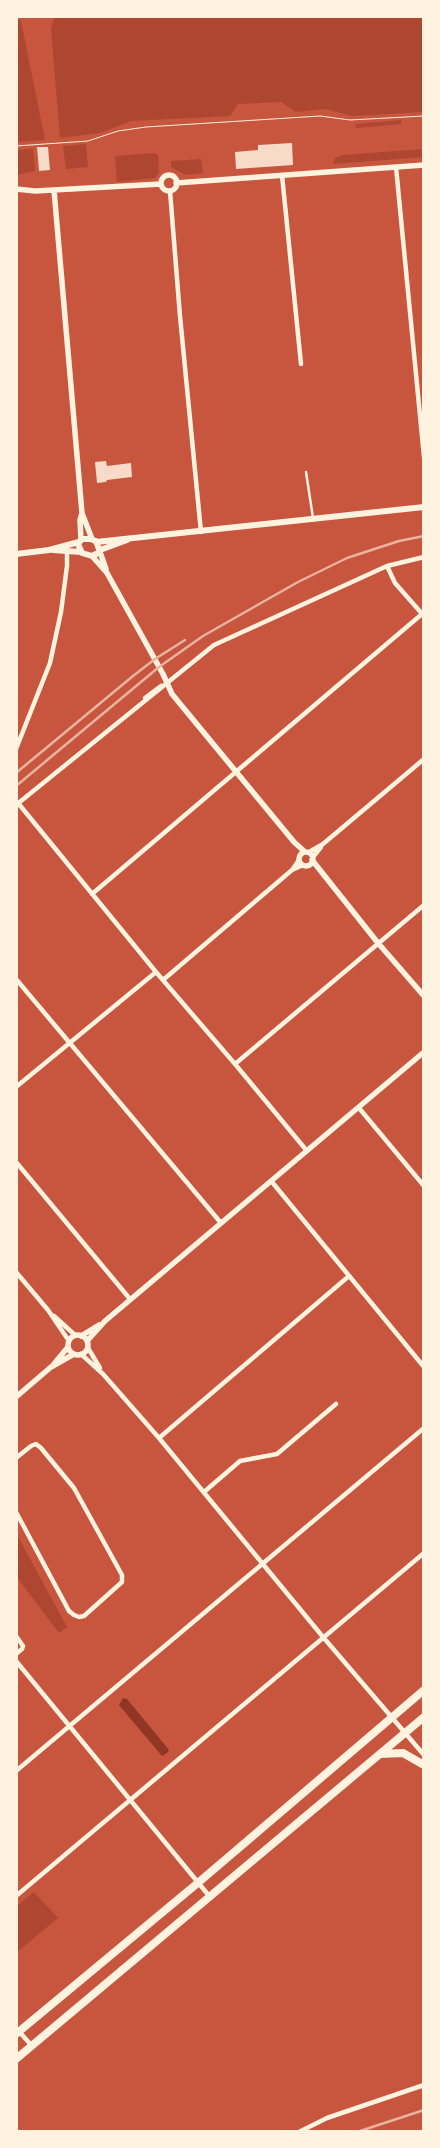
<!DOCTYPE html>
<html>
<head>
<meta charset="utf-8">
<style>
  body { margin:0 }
  #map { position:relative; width:440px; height:2148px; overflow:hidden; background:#c8553d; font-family:Raleway,sans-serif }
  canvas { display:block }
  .frame { position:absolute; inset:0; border:18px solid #fff3e0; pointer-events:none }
</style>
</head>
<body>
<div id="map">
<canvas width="440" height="2148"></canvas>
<div class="frame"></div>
</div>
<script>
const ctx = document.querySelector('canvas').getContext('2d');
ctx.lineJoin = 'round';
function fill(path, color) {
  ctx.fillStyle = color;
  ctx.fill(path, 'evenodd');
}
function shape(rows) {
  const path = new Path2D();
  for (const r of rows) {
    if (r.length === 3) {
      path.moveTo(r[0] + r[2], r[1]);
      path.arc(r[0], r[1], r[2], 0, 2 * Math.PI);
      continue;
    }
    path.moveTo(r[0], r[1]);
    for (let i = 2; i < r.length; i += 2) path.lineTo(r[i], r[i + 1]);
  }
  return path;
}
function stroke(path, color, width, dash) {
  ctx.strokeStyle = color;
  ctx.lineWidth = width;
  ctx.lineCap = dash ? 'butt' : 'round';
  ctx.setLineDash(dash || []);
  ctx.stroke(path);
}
const green = shape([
  [55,16,424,16,424,112,352,116,325,109,296,112,281,102,238,104,230,116,131,121,100,133,60,138,51,28],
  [16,18,21,21,45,140,16,142],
  [401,120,401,124,356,128,355,124],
  [86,144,88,167,66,169,63,146],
  [33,149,35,171,16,175,16,150],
  [424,149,424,157,333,164,335,158,342,155],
  [154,153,158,155,159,173,155,178,117,182,115,156],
  [201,159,203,173,186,175,171,167,171,161],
  [16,1533,67,1627,59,1633,16,1576],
  [34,1892,58,1918,16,1953,16,1907]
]);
const water = shape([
  [123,1698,127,1699,169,1750,167,1753,162,1756,119,1705]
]);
const building = shape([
  [292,143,293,165,236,169,235,152,258,150,258,145],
  [37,147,48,147,50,170,39,171],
  [106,461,107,466,131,463,132,477,107,480,106,482,97,483,95,462]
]);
const path = shape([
  [16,146,88,141,118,131,146,127,320,116,350,120,424,116]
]);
const service = shape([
  [306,472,313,518]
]);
const minor = shape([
  [396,167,424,457],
  [282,175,301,364],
  [170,191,180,316,201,532],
  [387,566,395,583,424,616],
  [145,698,161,686],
  [16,749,50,663,61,612,67,566,67,552],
  [18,803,156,972,235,1064,307,1151],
  [16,805,214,645,387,566,424,557],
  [309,852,323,844,424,759],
  [313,857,321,847],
  [292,870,303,865],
  [92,894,422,614],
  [16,979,221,1223],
  [163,980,292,870,299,860],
  [235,1064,424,905],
  [16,1087,156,972],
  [359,1108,424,1186],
  [16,1162,130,1299],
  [272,1182,424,1367],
  [16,1272,48,1310,69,1341],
  [54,1316,75,1335],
  [88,1348,100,1368],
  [81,1354,103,1374,159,1438,323,1637,424,1755],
  [159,1438,349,1276],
  [16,1458,31,1446,36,1444,41,1448,74,1488,122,1575,122,1582,84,1616,79,1617,74,1615,69,1611,16,1512],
  [204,1492,240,1461,277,1454,336,1404],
  [16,1636,23,1646,22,1649,16,1654],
  [16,1661,210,1897],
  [16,1771,424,1428],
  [16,1896,424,1553],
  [16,2028,32,2046],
  [299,2132,327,2118,424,2085]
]);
const tertiary = shape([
  [169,183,8],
  [176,183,424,165],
  [16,189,35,191,161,184],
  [54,190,82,513,92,539],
  [81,540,80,520,82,513],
  [100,552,106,569],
  [92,556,107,573,163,674,172,694,294,842,304,851],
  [306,859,7],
  [312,860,378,943,424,996],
  [78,1345,10],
  [81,1336,99,1325],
  [87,1341,105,1321,424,1052],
  [54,1364,68,1347],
  [16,1397,51,1367,74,1354]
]);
const secondary = shape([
  [82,539,90,539,96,541,100,552,92,556,82,553,78,544,82,539],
  [96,542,424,507],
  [53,550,81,552],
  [100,550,127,540],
  [16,554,49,550,79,542]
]);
const trunk = shape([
  [380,1754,403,1753,424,1765],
  [16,2034,199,1882,424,1690],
  [16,2059,424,1717]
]);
const rail = shape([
  [16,773,133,676,155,659,185,640],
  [16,786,159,667,203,636,298,582,347,558,399,541,424,536],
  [357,2132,424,2110]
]);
fill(green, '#ae4732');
fill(water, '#8f3625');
fill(building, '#f7dbc8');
stroke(path, '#fff3e0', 1);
stroke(service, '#fff3e0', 2.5);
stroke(minor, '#fff3e0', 4.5);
stroke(tertiary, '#fff3e0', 5.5);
stroke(secondary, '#fff3e0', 6);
stroke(trunk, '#fff3e0', 8);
stroke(rail, '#e9b49f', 2.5);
</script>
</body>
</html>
